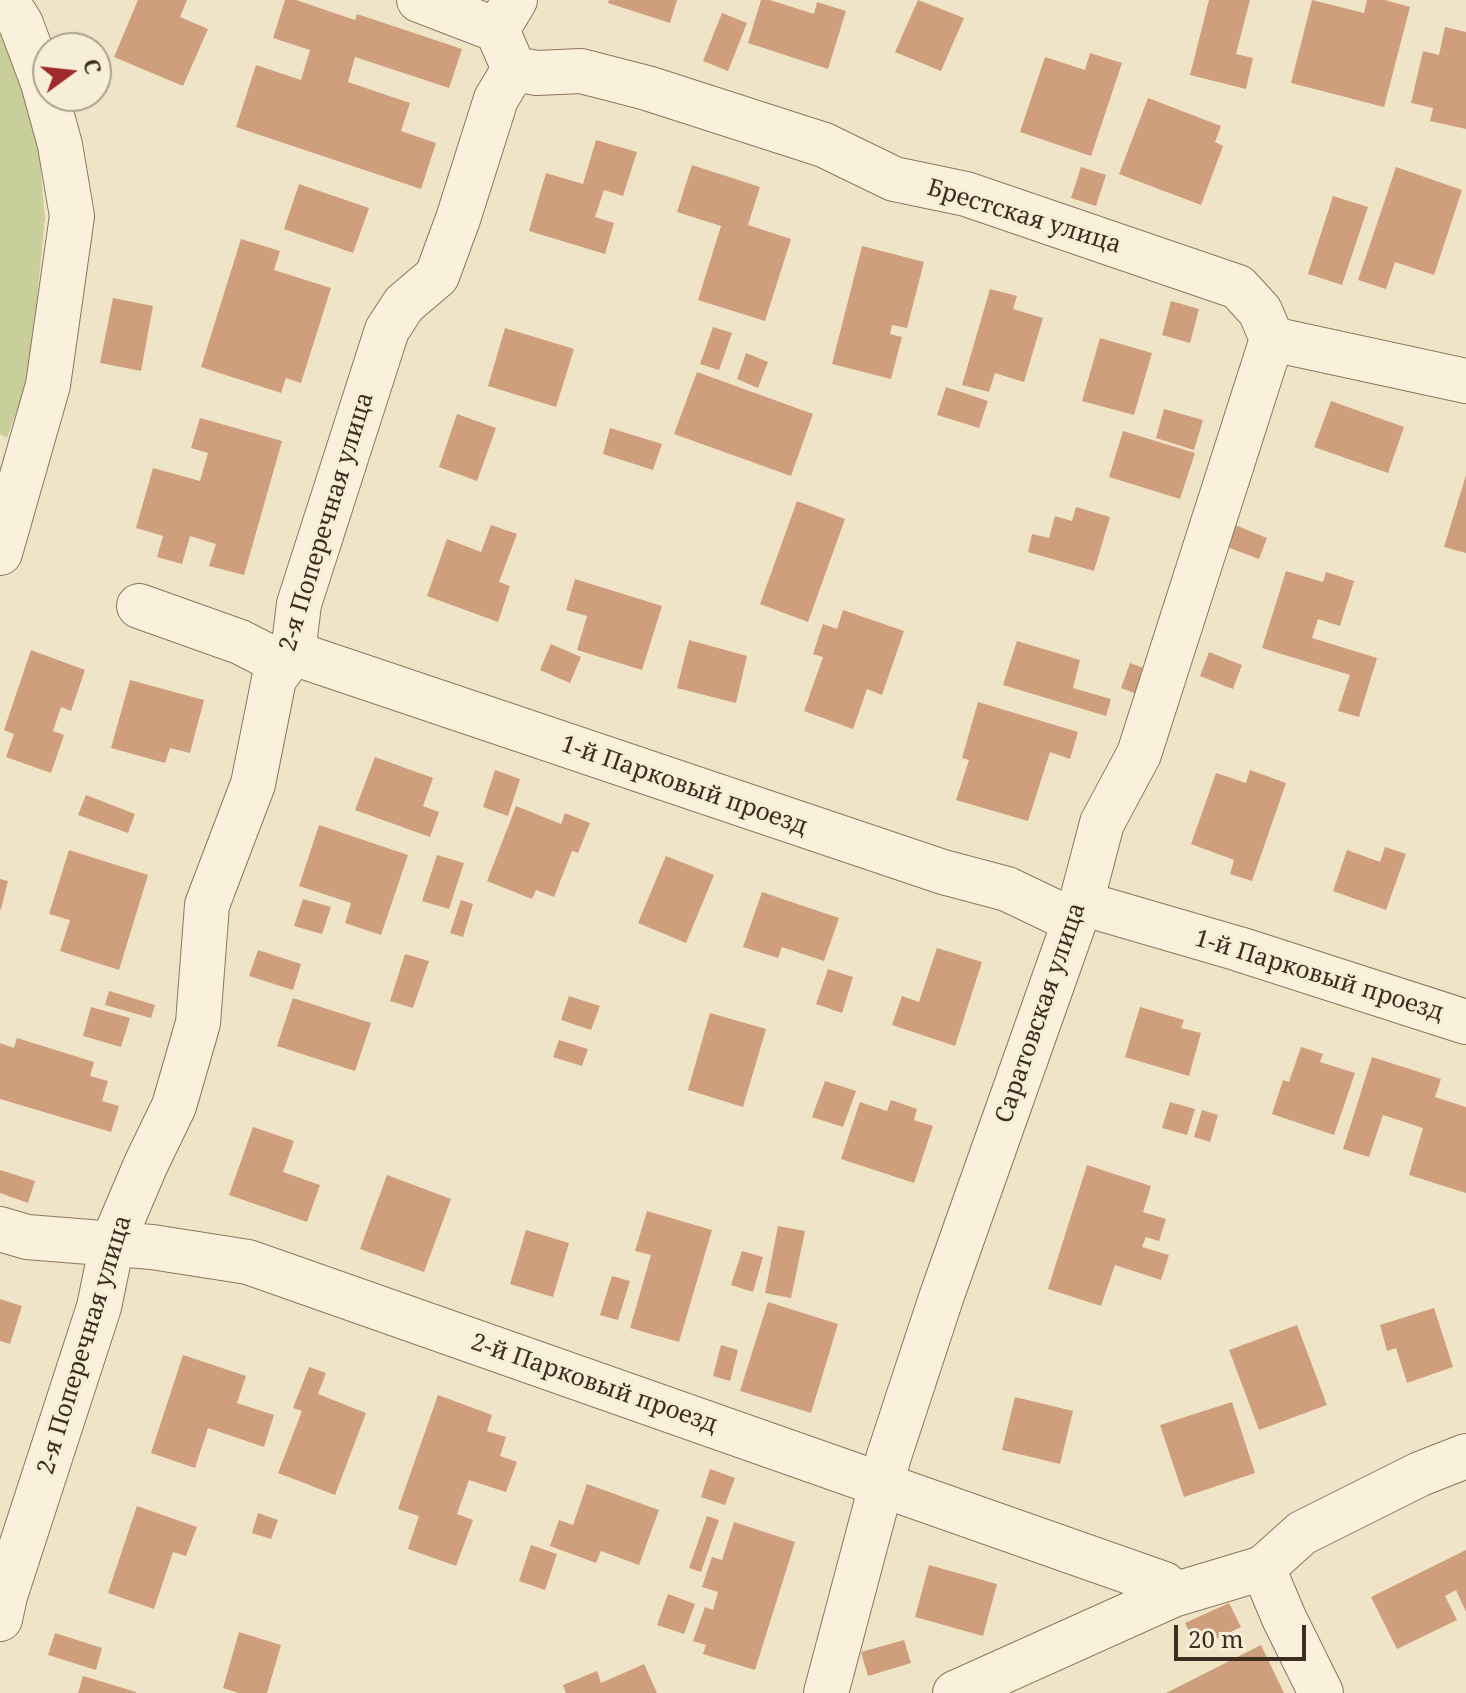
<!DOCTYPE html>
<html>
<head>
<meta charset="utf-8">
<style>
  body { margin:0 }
  #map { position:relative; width:1466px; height:1693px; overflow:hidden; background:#f0e4c8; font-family:"Noto Serif",serif }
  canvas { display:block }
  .north { position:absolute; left:32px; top:32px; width:80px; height:80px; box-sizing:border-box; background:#f7eed8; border:2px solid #ada18e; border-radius:50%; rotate:75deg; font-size:22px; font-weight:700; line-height:32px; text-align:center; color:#3d2e20 }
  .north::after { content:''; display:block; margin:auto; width:28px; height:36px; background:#9e2a2b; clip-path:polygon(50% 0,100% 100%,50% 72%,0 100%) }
  .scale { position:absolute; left:1174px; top:1625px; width:132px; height:36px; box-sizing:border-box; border:4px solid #3d2e20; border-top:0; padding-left:10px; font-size:24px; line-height:28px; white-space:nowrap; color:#3d2e20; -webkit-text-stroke:6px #f7eed8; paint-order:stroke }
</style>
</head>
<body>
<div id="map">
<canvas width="1466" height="1693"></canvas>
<div class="north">С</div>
<div class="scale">20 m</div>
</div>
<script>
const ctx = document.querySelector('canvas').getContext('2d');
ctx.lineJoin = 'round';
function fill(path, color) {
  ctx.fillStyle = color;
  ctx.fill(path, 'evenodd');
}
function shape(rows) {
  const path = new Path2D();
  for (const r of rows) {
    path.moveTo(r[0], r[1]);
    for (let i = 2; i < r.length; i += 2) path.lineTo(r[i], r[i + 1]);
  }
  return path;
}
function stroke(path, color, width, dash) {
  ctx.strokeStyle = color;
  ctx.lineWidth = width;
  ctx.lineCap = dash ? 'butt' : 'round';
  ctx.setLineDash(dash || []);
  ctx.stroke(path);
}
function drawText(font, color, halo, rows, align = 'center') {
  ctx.font = font + ' "Noto Serif",serif';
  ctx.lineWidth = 6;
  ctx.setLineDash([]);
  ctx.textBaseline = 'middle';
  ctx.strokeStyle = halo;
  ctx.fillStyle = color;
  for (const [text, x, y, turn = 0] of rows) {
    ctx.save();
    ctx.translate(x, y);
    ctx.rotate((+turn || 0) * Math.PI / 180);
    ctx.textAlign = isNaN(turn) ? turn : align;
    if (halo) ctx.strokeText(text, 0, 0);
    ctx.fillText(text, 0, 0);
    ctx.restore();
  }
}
const green = shape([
  [0,27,22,87,39,152,45,218,29,377,7,438,0,434]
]);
const building = shape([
  [138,0,187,0,180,17,208,29,183,86,114,57],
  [285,0,296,0,355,20,357,14,462,49,449,88,355,57,348,82,410,103,401,131,436,143,421,189,236,127,256,65,301,80,310,50,273,38],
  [609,0,677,0,670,23,608,3],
  [761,0,770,0,814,14,817,2,846,11,828,69,748,43],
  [918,0,964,18,941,71,895,52],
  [1209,0,1250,0,1236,54,1253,58,1246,89,1190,75],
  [1312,0,1364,13,1367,0,1385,0,1410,7,1384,107,1291,83],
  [722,13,747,23,728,71,703,61],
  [1445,27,1466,32,1466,129,1430,121,1433,108,1411,103,1423,51,1439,55],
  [1090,53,1122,63,1091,156,1020,132,1045,57,1085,70],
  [1148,98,1221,126,1215,142,1223,146,1201,205,1119,174],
  [596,140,637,152,623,196,604,190,595,217,614,223,605,254,529,231,546,173,583,184],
  [692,165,760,187,748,225,791,239,765,321,698,300,721,226,677,212],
  [1081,167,1106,175,1096,206,1071,198],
  [1396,167,1462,190,1434,275,1395,262,1386,289,1358,280],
  [299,184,369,208,353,253,284,229],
  [1333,196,1368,207,1342,285,1308,274],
  [241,239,280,251,274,270,331,288,301,383,286,378,281,393,201,367],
  [862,246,924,262,907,328,892,325,890,334,902,337,891,379,832,364],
  [990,289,1017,296,1013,309,1043,318,1024,382,995,373,989,392,962,385],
  [113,298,153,306,141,371,100,363],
  [1171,301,1199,309,1190,343,1162,335],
  [713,327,732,333,719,370,700,364],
  [505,328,574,349,556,407,488,386],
  [1100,338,1152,353,1134,415,1082,401],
  [746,353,768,362,758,388,737,379],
  [697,372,813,414,791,476,674,434],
  [946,387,988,401,979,428,937,415],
  [1331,401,1404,427,1388,473,1314,447],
  [1164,409,1203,420,1194,450,1156,438],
  [457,414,496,428,477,481,439,467],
  [200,418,282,441,244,575,209,566,216,544,190,536,182,564,157,557,163,536,136,528,153,468,200,481,208,453,191,448],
  [610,428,662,444,653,470,603,454],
  [1123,431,1195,453,1180,499,1109,477],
  [1466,475,1466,553,1444,547],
  [797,501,845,519,808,622,760,604],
  [1076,507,1110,517,1094,571,1028,552,1032,534,1049,538,1055,516,1072,521],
  [491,525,517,534,499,582,510,586,498,622,427,596,447,539,481,552],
  [1235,525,1267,538,1259,559,1227,547],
  [1286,571,1323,582,1326,572,1354,581,1340,626,1318,619,1312,638,1377,658,1359,717,1338,711,1350,675,1262,648],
  [575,579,662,606,642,670,577,650,587,616,566,610],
  [843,610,904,631,882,695,867,689,853,729,804,711,823,657,813,654,823,624,837,629],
  [689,640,747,656,736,703,677,688],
  [1017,641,1080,660,1073,688,1111,699,1106,716,1003,685],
  [551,644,581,657,570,683,540,670],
  [31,650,85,670,71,711,61,707,53,731,64,735,51,773,6,757,14,734,4,730],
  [1209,652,1242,665,1233,689,1200,676],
  [1130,663,1146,669,1137,694,1121,688],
  [130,680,204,700,190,753,170,748,165,763,111,748],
  [978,702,1078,732,1070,759,1050,752,1028,821,956,800,969,760,962,758],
  [375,757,433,778,423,806,439,812,430,837,355,810],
  [495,770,520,779,508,816,483,807],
  [1250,770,1286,783,1252,881,1230,874,1234,860,1191,844,1216,773,1246,783],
  [86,795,135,814,128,833,78,815],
  [516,806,561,824,565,813,590,823,578,853,572,851,554,897,536,890,532,899,487,881],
  [319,825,408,855,381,935,345,923,351,903,299,886],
  [1385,847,1406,854,1386,910,1333,891,1347,850,1380,862],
  [69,850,148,875,119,970,60,951,70,920,49,914],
  [437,855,464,863,449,909,422,901],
  [666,856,714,875,686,943,638,923],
  [0,879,8,881,1,909,0,909],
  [762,892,839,918,824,961,782,947,778,958,743,947],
  [303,899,331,907,322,934,294,926],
  [461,900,473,904,463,937,450,933],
  [937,948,982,962,955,1046,892,1025,902,996,919,1002],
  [258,950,301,964,293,990,249,976],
  [405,954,429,961,413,1008,390,1001],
  [828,969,853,977,842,1013,816,1004],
  [109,991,155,1005,151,1018,105,1005],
  [569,996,600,1006,591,1030,561,1020],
  [293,998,371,1023,355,1071,277,1046],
  [91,1007,130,1018,121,1047,83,1036],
  [1140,1007,1184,1020,1181,1028,1201,1033,1189,1076,1125,1057],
  [710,1013,766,1029,743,1107,688,1090],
  [17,1038,94,1062,90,1076,108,1081,102,1101,119,1106,111,1132,0,1099,0,1043,14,1048],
  [559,1040,588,1049,582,1066,553,1057],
  [1301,1047,1323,1054,1320,1062,1355,1073,1334,1135,1272,1114,1283,1080,1289,1082],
  [1372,1057,1441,1079,1435,1097,1466,1107,1466,1193,1409,1175,1423,1128,1383,1115,1369,1157,1343,1149],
  [825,1081,856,1091,843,1127,812,1117],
  [891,1100,917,1109,914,1120,933,1126,914,1183,841,1159,860,1102,887,1111],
  [1170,1102,1195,1109,1187,1135,1162,1128],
  [1202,1110,1218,1115,1210,1142,1194,1137],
  [253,1127,294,1141,283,1172,320,1185,307,1222,229,1195],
  [1087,1165,1151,1186,1143,1212,1166,1219,1159,1241,1146,1237,1142,1247,1169,1255,1161,1280,1115,1265,1101,1306,1048,1289],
  [0,1170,35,1181,28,1203,0,1193],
  [387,1175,451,1199,424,1272,360,1249],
  [647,1211,712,1230,679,1342,630,1328,651,1255,635,1251],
  [778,1226,805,1231,791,1298,765,1293],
  [526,1230,569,1243,553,1297,510,1284],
  [742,1251,763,1257,753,1292,731,1285],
  [612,1276,630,1281,618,1320,600,1315],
  [0,1299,22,1306,10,1344,0,1341],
  [768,1302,838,1324,811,1413,740,1391],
  [1434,1308,1453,1367,1407,1383,1396,1348,1387,1351,1380,1325],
  [1297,1325,1327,1405,1259,1430,1229,1350],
  [721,1345,738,1350,730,1381,713,1376],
  [183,1355,246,1376,237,1403,274,1415,264,1447,208,1428,195,1468,151,1453],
  [309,1367,326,1373,318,1394,366,1413,335,1495,278,1473,302,1411,293,1408],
  [438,1395,492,1415,487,1431,506,1437,500,1456,517,1462,506,1492,469,1480,457,1514,473,1520,456,1566,408,1549,419,1516,398,1509],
  [1015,1397,1073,1411,1060,1464,1002,1450],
  [1232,1402,1255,1473,1184,1497,1160,1425],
  [710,1469,735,1478,725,1505,701,1497],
  [587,1484,659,1510,639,1565,601,1551,596,1563,550,1546,559,1520,573,1525],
  [137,1506,197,1527,186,1556,173,1552,154,1609,108,1593],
  [258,1513,278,1520,271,1539,252,1533],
  [707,1516,719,1520,701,1572,689,1568],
  [734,1522,795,1542,755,1670,703,1654,706,1645,693,1641,705,1607,713,1610,718,1592,702,1587,712,1557,722,1560],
  [531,1545,557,1554,545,1590,519,1581],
  [1466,1550,1466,1612,1456,1590,1445,1596,1457,1620,1397,1649,1371,1597],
  [929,1565,997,1584,983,1636,915,1617],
  [668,1594,695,1604,684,1634,657,1625],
  [1229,1603,1241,1627,1197,1648,1185,1623],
  [239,1632,281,1645,267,1693,239,1693,223,1688],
  [55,1633,102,1648,96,1670,48,1655],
  [904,1640,911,1663,868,1676,861,1652],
  [1261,1645,1284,1693,1166,1693],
  [644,1664,657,1693,566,1693,563,1685,597,1671,601,1683],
  [83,1676,136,1692,136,1693,78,1693]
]);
const minor = shape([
  [419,0,497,30],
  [514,69,537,73,581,71,647,88,824,145,894,179,966,194,1238,287,1260,311,1272,339,1466,381],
  [139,606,240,642,283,664],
  [293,653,943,872,1007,889,1074,921],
  [1081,903,1239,949,1466,1022],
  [0,1229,27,1237,152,1247,248,1262,1164,1584,1173,1595],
  [1263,1568,1284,1618,1321,1693],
  [0,1619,5,1596,99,1307,112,1244,146,1164,174,1106,198,1023,207,905,253,784,274,679,293,653,299,604,387,330,404,304,437,276,458,219,496,99,514,69,497,30,515,0],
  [826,1693,889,1456,941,1298,1081,903,1102,823,1139,754,1272,339],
  [955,1693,1173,1595,1263,1568,1302,1533,1420,1474,1466,1456]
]);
const tertiary = shape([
  [0,553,48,385,72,216,60,145,43,83,21,24,6,0]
]);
const streetNames = [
  ["Брестская улица",1024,217,17],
  ["2-я Поперечная улица",327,522,-73],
  ["1-й Парковый проезд",684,786,19],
  ["1-й Парковый проезд",1319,976,17],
  ["Саратовская улица",1041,1013,-71],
  ["2-я Поперечная улица",85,1345,-73],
  ["2-й Парковый проезд",594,1384,19]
];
fill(green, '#c9cf9b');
fill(building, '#cf9f7d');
stroke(minor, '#8d765c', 46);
stroke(tertiary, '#8d765c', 46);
stroke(minor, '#faf1dc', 44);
stroke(tertiary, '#faf1dc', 44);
drawText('24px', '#3d2e20', '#f7eed8', streetNames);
</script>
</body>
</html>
